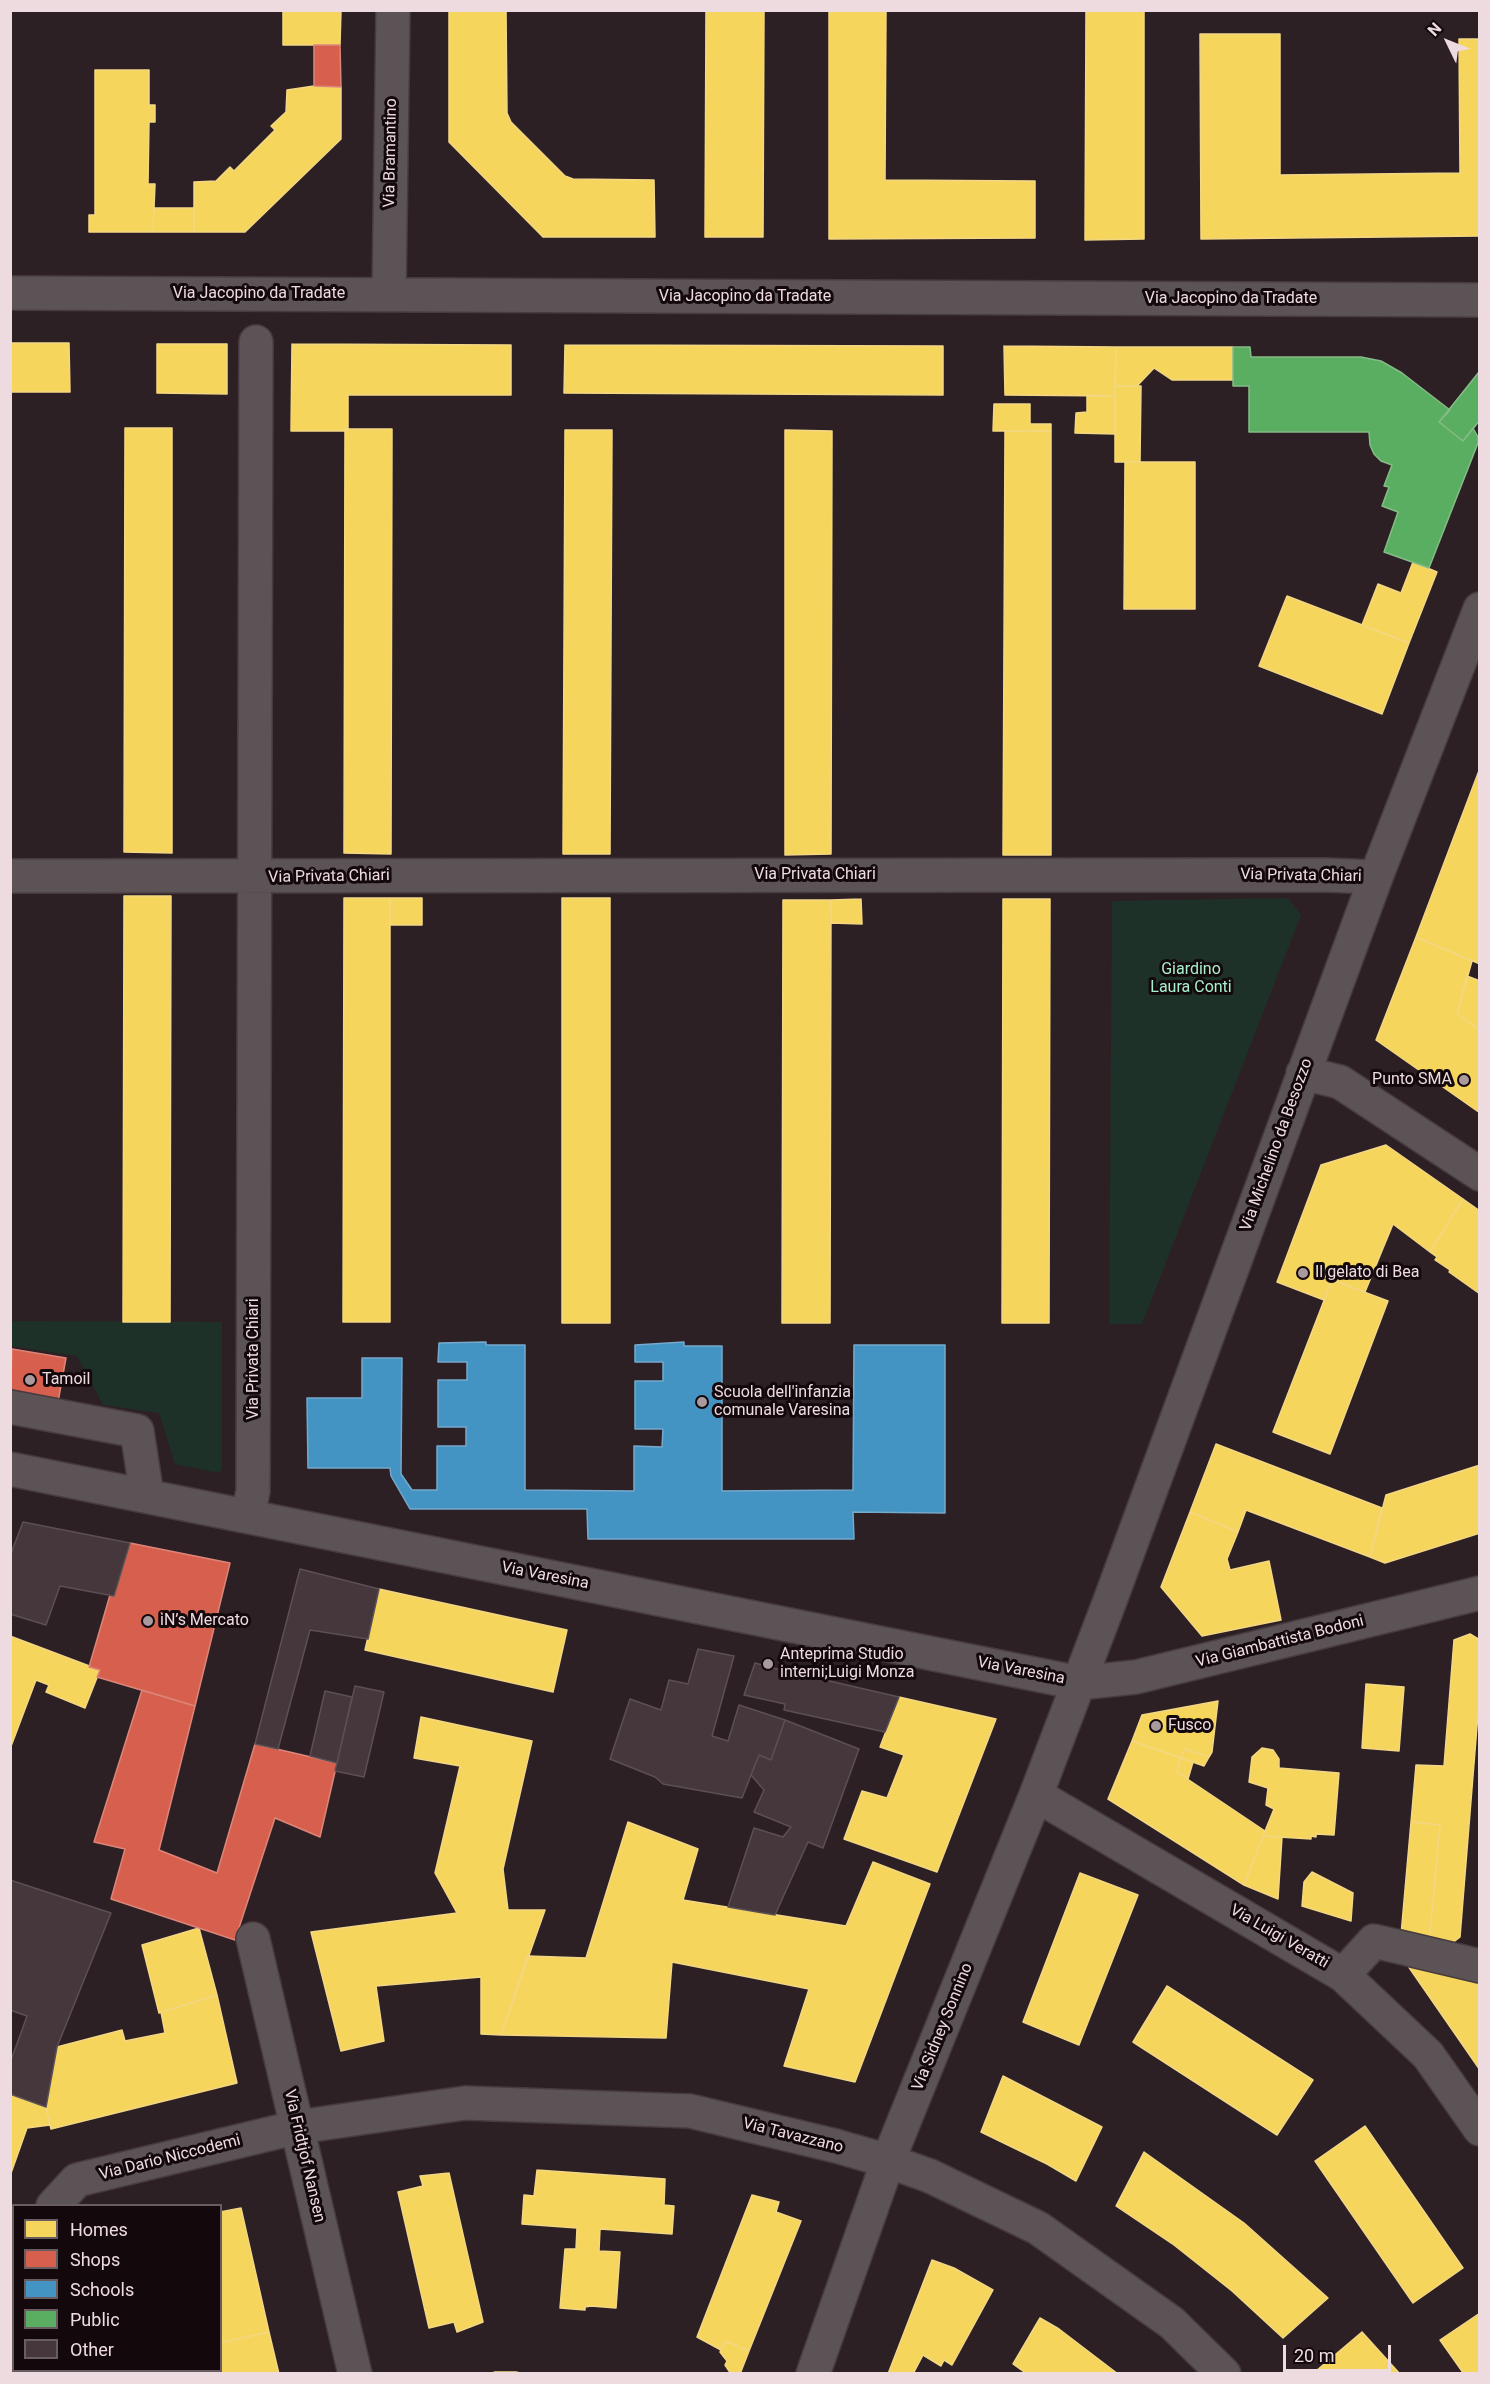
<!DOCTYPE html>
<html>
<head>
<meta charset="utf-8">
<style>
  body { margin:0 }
  #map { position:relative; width:1490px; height:2384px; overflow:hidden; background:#2d2024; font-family:Roboto,sans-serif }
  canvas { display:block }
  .frame { position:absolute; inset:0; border:12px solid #eddbe0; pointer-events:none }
  .legend { position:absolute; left:12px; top:2204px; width:210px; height:168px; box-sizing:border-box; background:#13090c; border:2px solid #6a5d61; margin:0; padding:8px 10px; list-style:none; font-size:18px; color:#eddbe0 }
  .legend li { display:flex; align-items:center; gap:12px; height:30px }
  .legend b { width:30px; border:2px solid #6a5d61 }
  .north { position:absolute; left:1418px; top:12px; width:60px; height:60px; -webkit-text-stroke:4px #13090c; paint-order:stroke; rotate:313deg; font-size:16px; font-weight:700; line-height:24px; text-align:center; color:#eddbe0 }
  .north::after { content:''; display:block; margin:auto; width:21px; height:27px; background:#eddbe0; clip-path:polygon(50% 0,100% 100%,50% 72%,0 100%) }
  .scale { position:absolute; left:1283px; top:2345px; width:108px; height:27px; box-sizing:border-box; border:3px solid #eddbe0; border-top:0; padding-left:8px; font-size:18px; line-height:21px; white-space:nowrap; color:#eddbe0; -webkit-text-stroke:4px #13090c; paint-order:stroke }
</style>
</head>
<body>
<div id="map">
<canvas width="1490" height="2384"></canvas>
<div class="frame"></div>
<ul class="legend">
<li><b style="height:16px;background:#f6d55c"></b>Homes</li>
<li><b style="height:16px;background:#d6604d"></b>Shops</li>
<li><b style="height:16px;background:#4393c3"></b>Schools</li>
<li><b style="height:16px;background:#5aae61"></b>Public</li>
<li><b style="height:16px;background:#45373c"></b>Other</li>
</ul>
<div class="north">N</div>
<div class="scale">20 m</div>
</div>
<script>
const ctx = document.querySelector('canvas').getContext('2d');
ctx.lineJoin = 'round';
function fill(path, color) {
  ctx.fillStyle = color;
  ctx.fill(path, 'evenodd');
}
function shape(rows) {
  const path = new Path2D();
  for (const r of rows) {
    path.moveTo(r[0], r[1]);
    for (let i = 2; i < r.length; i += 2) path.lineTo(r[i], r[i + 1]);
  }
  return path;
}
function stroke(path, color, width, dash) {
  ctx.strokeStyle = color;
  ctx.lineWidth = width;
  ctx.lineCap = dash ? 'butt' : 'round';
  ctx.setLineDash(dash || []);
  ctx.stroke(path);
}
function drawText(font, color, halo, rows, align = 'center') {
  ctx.font = font + ' Roboto,sans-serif';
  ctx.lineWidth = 6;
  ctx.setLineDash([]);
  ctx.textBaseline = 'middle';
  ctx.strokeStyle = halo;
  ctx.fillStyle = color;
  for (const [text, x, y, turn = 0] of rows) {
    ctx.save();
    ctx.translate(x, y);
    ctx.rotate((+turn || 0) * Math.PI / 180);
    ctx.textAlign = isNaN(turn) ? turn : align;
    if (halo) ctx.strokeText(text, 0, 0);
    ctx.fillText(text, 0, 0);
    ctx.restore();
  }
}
const green = shape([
  [1288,898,1301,915,1142,1324,1109,1324,1112,901],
  [11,1321,222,1322,222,1469,219,1473,175,1464,159,1413,103,1405,77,1356,11,1346]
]);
const homes = shape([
  [283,10,341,10,340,45,283,45,283,10],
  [449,10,506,10,507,113,511,122,565,176,573,179,654,180,655,237,543,237,449,142,449,10],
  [706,10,764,10,763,237,705,237,706,10],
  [829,10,886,10,885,180,1035,181,1035,238,829,239,829,10],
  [1086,10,1144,10,1144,239,1085,240,1086,10],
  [1200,34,1280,34,1280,175,1460,173,1459,39,1480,39,1480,236,1201,239,1200,34],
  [95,70,149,70,149,105,155,105,155,122,149,122,148,184,155,184,153,232,89,232,89,215,95,215,95,70],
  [314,86,341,87,341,139,245,232,194,232,194,182,216,181,230,167,234,171,275,130,271,126,286,112,287,90,314,86],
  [154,208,194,208,194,232,153,232,154,208],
  [10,343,69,343,70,392,10,392,10,343],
  [157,344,227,344,227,394,157,393,157,344],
  [292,344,511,345,511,395,348,395,348,429,345,431,291,431,292,344],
  [565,345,943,346,943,395,564,393,565,345],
  [1004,346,1116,347,1115,396,1005,395,1004,346],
  [1116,347,1233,347,1233,380,1172,380,1154,368,1137,386,1115,386,1116,347],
  [1115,386,1141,386,1140,462,1115,462,1115,386],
  [1087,395,1115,396,1115,434,1075,433,1076,413,1087,412,1087,395],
  [994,404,1030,404,1030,424,1051,424,1051,431,993,431,994,404],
  [125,428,172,428,172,853,124,852,125,428],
  [345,429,392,429,391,854,344,853,345,429],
  [565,430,612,430,610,854,563,854,565,430],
  [785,430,832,431,831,854,785,855,785,430],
  [1005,431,1051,431,1051,855,1003,855,1005,431],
  [1125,462,1195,462,1195,609,1124,609,1125,462],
  [1413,562,1437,572,1409,643,1362,625,1378,584,1401,593,1413,562],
  [1287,596,1409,643,1382,714,1259,666,1287,596],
  [1480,768,1480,964,1416,937,1480,768],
  [124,896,171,896,170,1322,123,1322,124,896],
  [344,898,390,898,390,1322,343,1322,344,898],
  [390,898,422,898,422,925,390,925,390,898],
  [562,898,610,898,610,1323,562,1323,562,898],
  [861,899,862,924,831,923,831,900,861,899],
  [1003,899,1050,899,1049,1323,1002,1323,1003,899],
  [783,900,831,900,830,1323,782,1323,783,900],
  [1416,937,1472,961,1457,1014,1480,1030,1480,1113,1376,1040,1416,937],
  [1467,976,1480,981,1480,1030,1457,1014,1467,976],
  [1386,1145,1463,1199,1430,1252,1393,1224,1365,1292,1332,1280,1324,1300,1277,1282,1321,1165,1386,1145],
  [1463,1199,1480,1211,1480,1294,1449,1272,1450,1270,1435,1260,1437,1257,1430,1252,1463,1199],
  [1332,1280,1388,1301,1330,1454,1273,1432,1332,1280],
  [1216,1444,1382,1508,1370,1557,1246,1510,1238,1532,1190,1512,1216,1444],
  [1480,1465,1480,1533,1385,1563,1370,1557,1386,1495,1480,1465],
  [1190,1512,1238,1532,1227,1559,1230,1570,1269,1561,1281,1620,1202,1636,1161,1587,1190,1512],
  [379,1589,567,1630,553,1692,365,1650,379,1589],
  [1470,1634,1480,1640,1480,1689,1460,1937,1446,1948,1429,1943,1440,1825,1411,1822,1416,1765,1444,1766,1454,1640,1470,1634],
  [10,1636,100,1670,85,1708,46,1692,49,1685,36,1680,10,1749,10,1636],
  [1366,1684,1404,1687,1399,1751,1362,1748,1366,1684],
  [899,1697,996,1719,937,1872,844,1839,862,1791,887,1798,904,1755,880,1747,899,1697],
  [1218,1701,1212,1752,1209,1757,1185,1749,1181,1758,1132,1741,1142,1715,1218,1701],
  [421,1717,532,1741,503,1869,508,1910,545,1910,501,2035,481,2034,481,1977,376,1986,384,2041,341,2051,311,1932,457,1913,435,1873,460,1766,414,1758,421,1717],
  [1132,1741,1181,1758,1177,1772,1265,1831,1244,1885,1108,1799,1132,1741],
  [1262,1748,1273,1750,1279,1759,1279,1768,1339,1773,1334,1835,1316,1834,1316,1837,1311,1836,1311,1839,1263,1836,1274,1809,1266,1805,1268,1788,1249,1782,1252,1757,1262,1748],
  [1185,1749,1209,1757,1204,1766,1181,1758,1185,1749],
  [1181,1758,1193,1762,1188,1779,1177,1772,1181,1758],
  [628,1822,698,1849,683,1900,846,1926,873,1862,930,1884,855,2082,784,2066,809,1989,672,1962,666,2038,501,2035,528,1956,586,1958,628,1822],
  [1411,1822,1440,1825,1429,1943,1401,1935,1411,1822],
  [1263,1836,1282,1837,1278,1899,1244,1885,1263,1836],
  [1312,1872,1353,1893,1351,1921,1302,1906,1304,1882,1312,1872],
  [1080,1873,1138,1895,1079,2045,1023,2022,1080,1873],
  [199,1928,217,1995,159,2013,142,1945,199,1928],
  [1399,1953,1480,1974,1480,2070,1399,1953],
  [1167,1986,1313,2080,1277,2135,1133,2042,1167,1986],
  [217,1995,237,2083,51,2129,46,2107,57,2047,122,2030,125,2041,165,2033,161,2012,217,1995],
  [1003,2076,1102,2127,1076,2181,1047,2164,981,2132,1003,2076],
  [10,2094,46,2107,50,2125,27,2128,10,2176,10,2094],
  [1365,2126,1463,2268,1413,2303,1315,2161,1365,2126],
  [1144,2152,1244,2223,1328,2298,1283,2338,1232,2291,1174,2245,1116,2206,1144,2152],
  [537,2170,665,2179,664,2205,674,2206,672,2234,600,2229,599,2251,620,2252,616,2308,591,2306,585,2307,585,2310,560,2308,565,2249,576,2249,577,2228,522,2224,524,2195,534,2196,537,2170],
  [449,2173,483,2322,457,2332,454,2322,429,2328,398,2192,423,2186,420,2176,449,2173],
  [752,2195,779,2202,776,2212,801,2221,749,2351,725,2341,721,2350,697,2337,752,2195],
  [241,2208,269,2332,220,2343,220,2212,241,2208],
  [932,2260,954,2268,993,2290,952,2365,944,2360,941,2366,923,2355,913,2374,888,2374,932,2260],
  [1480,2313,1480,2374,1464,2374,1440,2340,1480,2313],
  [1040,2318,1059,2329,1118,2374,1027,2374,1013,2364,1040,2318],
  [269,2332,279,2374,205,2374,205,2370,220,2370,220,2343,269,2332],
  [1362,2332,1400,2374,1319,2374,1316,2371,1362,2332],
  [725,2341,749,2351,740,2374,731,2374,725,2365,727,2361,720,2352,725,2341],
  [20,2370,90,2370,89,2374,19,2374,20,2370],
  [495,2372,516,2372,524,2374,489,2374,495,2372]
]);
const shops = shape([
  [314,45,340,45,341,87,314,86,314,45],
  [12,1349,66,1358,56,1413,10,1404,12,1349],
  [130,1543,230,1563,195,1706,97,1677,100,1670,89,1667,110,1595,114,1596,130,1543],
  [142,1690,195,1706,159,1850,217,1873,255,1744,337,1763,320,1837,275,1818,235,1940,111,1899,125,1849,94,1842,142,1690]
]);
const schools = shape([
  [486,1342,486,1345,525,1345,525,1490,634,1491,634,1446,662,1447,663,1429,635,1429,635,1381,663,1381,663,1362,635,1362,635,1345,684,1342,684,1346,722,1346,722,1491,853,1490,854,1345,945,1345,945,1513,853,1512,854,1539,588,1539,587,1509,410,1509,391,1476,390,1468,308,1468,307,1398,362,1398,362,1358,402,1358,401,1474,412,1490,437,1490,437,1446,466,1446,466,1427,438,1427,438,1380,467,1380,467,1362,438,1362,439,1343,486,1342]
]);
const public = shape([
  [1233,347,1250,347,1251,357,1361,357,1381,361,1402,373,1450,410,1439,422,1463,441,1473,428,1478,437,1478,443,1429,568,1384,552,1398,512,1382,506,1389,487,1384,486,1392,465,1381,461,1374,454,1370,445,1369,432,1249,432,1249,386,1233,386,1233,347],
  [1479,372,1480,420,1463,441,1439,422,1479,372]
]);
const building = shape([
  [23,1522,130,1543,114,1596,60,1586,46,1625,10,1614,10,1556,23,1522],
  [300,1569,379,1589,368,1639,310,1630,278,1749,255,1744,300,1569],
  [698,1649,734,1656,712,1736,728,1741,739,1705,785,1720,771,1760,759,1755,742,1798,663,1784,655,1777,610,1759,630,1699,661,1710,669,1680,688,1684,698,1649],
  [755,1663,773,1668,899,1697,885,1732,784,1710,785,1704,744,1695,755,1663],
  [355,1686,384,1692,364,1777,335,1771,355,1686],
  [325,1691,352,1697,337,1763,310,1756,325,1691],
  [785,1720,859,1749,823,1848,808,1842,775,1915,728,1907,754,1828,783,1837,791,1827,754,1812,764,1790,751,1775,759,1755,771,1760,785,1720],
  [10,1880,111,1913,57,2047,46,2107,10,2094,10,2063,27,2016,10,2010,10,1880]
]);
const minor = shape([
  [10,293,1480,300],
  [389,295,393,10],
  [10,876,1325,875,1376,877],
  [1303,1073,1340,1082,1480,1174],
  [10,1407,137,1431,147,1496],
  [10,1469,1079,1683,1136,1677,1480,1593],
  [248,1516,253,1491,256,342],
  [1036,1795,1343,1975,1428,2055,1480,2129],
  [253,1939,355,2374],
  [1343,1975,1374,1941,1480,1966],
  [53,2206,77,2180,298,2127,465,2103,690,2111,836,2146,888,2161,930,2176,1038,2228,1172,2323,1224,2374],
  [10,2292,14,2284],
  [813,2374,888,2161,1036,1795,1111,1598,1376,877,1480,609]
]);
const markers = [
  [1464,1080,6,"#aa9a9e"],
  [1303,1273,6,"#aa9a9e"],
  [30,1380,6,"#aa9a9e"],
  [702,1402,6,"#aa9a9e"],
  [148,1621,6,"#aa9a9e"],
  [768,1664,6,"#aa9a9e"],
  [1156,1726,6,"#aa9a9e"]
];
const streetNames = [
  ["Via Bramantino",391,153,-89],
  ["Via Jacopino da Tradate",259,294],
  ["Via Jacopino da Tradate",745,297],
  ["Via Jacopino da Tradate",1231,299],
  ["Via Privata Chiari",815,875],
  ["Via Privata Chiari",1301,876,1],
  ["Via Privata Chiari",329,877,-1],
  ["Via Michelino da Besozzo",1277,1145,-70],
  ["Via Privata Chiari",254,1359,-90],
  ["Via Varesina",545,1576,11],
  ["Via Giambattista Bodoni",1280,1642,-14],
  ["Via Varesina",1021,1671,11],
  ["Via Luigi Veratti",1279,1937,30],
  ["Via Sidney Sonnino",943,2027,-68],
  ["Via Tavazzano",793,2136,14],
  ["Via Fridtjof Nansen",304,2156,77],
  ["Via Dario Niccodemi",170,2158,-14]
];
const parkNames = [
  ["Giardino",1191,970],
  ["Laura Conti",1191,988]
];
const poiNames = [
  ["Punto SMA",1452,1080,"right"],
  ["Il gelato di Bea",1315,1273],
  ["Tamoil",42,1380],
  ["Scuola dell'infanzia",714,1393],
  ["comunale Varesina",714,1411],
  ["iN’s Mercato",160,1621],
  ["Anteprima Studio",780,1655],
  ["interni;Luigi Monza",780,1673],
  ["Fusco",1168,1726]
];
fill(green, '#1e3128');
fill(homes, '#f6d55c');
stroke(homes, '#f3d784', 1.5);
fill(shops, '#d6604d');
stroke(shops, '#dd8579', 1.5);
fill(schools, '#4393c3');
stroke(schools, '#76a9cc', 1.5);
fill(public, '#5aae61');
stroke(public, '#86bc87', 1.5);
fill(building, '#45373c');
stroke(building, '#5b5053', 1.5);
stroke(minor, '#473b3f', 36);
stroke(minor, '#5b5355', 33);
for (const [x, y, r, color] of markers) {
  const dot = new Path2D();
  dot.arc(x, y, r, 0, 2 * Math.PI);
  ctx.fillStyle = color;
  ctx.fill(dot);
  stroke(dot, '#13090c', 2);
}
drawText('16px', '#eddbe0', '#13090c', streetNames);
drawText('16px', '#a8f0cc', '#13090c', parkNames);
drawText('16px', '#eddbe0', '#13090c', poiNames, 'left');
</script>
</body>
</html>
